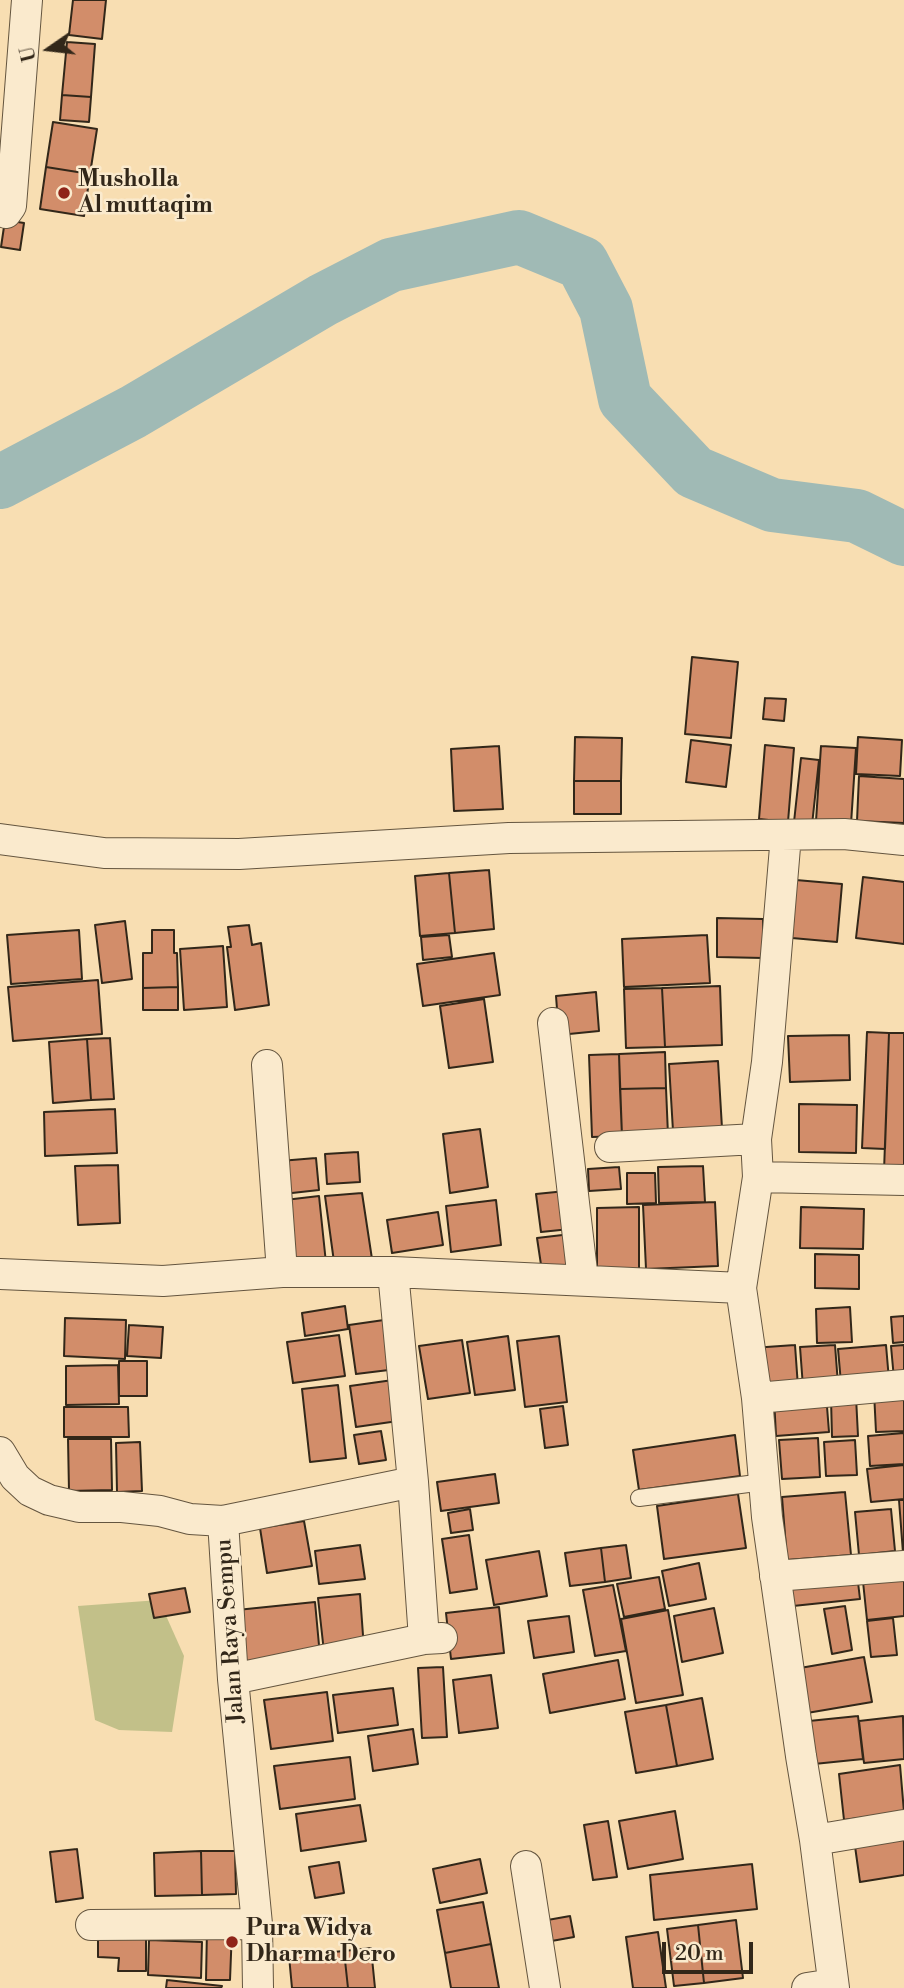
<!DOCTYPE html>
<html>
<head>
<meta charset="utf-8">
<style>
  body { margin:0 }
  #map { position:relative; width:904px; height:1988px; overflow:hidden; background:#f8deb2; font-family:"Libre Bodoni",serif }
  canvas { display:block }
  .north { position:absolute; left:14px; top:14px; width:70px; height:70px; -webkit-text-stroke:5px #faeacd; paint-order:stroke; rotate:256deg; font-size:19px; font-weight:700; line-height:28px; text-align:center; color:#322719 }
  .north::after { content:''; display:block; margin:auto; width:24px; height:32px; background:#322719; clip-path:polygon(50% 0,100% 100%,50% 72%,0 100%) }
  .scale { position:absolute; left:662px; top:1942px; width:91px; height:32px; box-sizing:border-box; border:4px solid #322719; border-top:0; padding-left:9px; font-size:21px; line-height:24px; white-space:nowrap; color:#322719; -webkit-text-stroke:5px #faeacd; paint-order:stroke }
</style>
</head>
<body>
<div id="map">
<canvas width="904" height="1988"></canvas>
<div class="north">U</div>
<div class="scale">20 m</div>
</div>
<script>
const ctx = document.querySelector('canvas').getContext('2d');
ctx.lineJoin = 'round';
function fill(path, color) {
  ctx.fillStyle = color;
  ctx.fill(path, 'evenodd');
}
function shape(rows) {
  const path = new Path2D();
  for (const r of rows) {
    path.moveTo(r[0], r[1]);
    for (let i = 2; i < r.length; i += 2) path.lineTo(r[i], r[i + 1]);
  }
  return path;
}
function stroke(path, color, width, dash) {
  ctx.strokeStyle = color;
  ctx.lineWidth = width;
  ctx.lineCap = dash ? 'butt' : 'round';
  ctx.setLineDash(dash || []);
  ctx.stroke(path);
}
function drawText(font, color, halo, rows, align = 'center') {
  ctx.font = font + ' "Libre Bodoni",serif';
  ctx.lineWidth = 5;
  ctx.setLineDash([]);
  ctx.textBaseline = 'middle';
  ctx.strokeStyle = halo;
  ctx.fillStyle = color;
  for (const [text, x, y, turn = 0] of rows) {
    ctx.save();
    ctx.translate(x, y);
    ctx.rotate((+turn || 0) * Math.PI / 180);
    ctx.textAlign = isNaN(turn) ? turn : align;
    if (halo) ctx.strokeText(text, 0, 0);
    ctx.fillText(text, 0, 0);
    ctx.restore();
  }
}
const green = shape([
  [159,1600,184,1656,172,1732,119,1730,95,1720,78,1606]
]);
const river = shape([
  [0,482,133,412,323,300,391,265,519,237,582,263,606,309,625,399,694,472,772,505,857,516,904,539]
]);
const building = shape([
  [73,0,106,0,102,39,69,35,73,0],
  [67,42,95,44,91,97,62,95,67,42],
  [62,95,91,97,89,122,60,120,62,95],
  [53,122,97,129,90,174,46,167,53,122],
  [46,167,90,174,84,216,40,209,46,167],
  [5,220,24,223,20,250,1,247,5,220],
  [692,657,738,662,731,738,685,734,692,657],
  [765,698,786,699,784,721,763,719,765,698],
  [575,737,622,738,621,781,574,781,575,737],
  [858,737,902,740,900,776,856,774,858,737],
  [691,740,731,745,726,787,686,782,691,740],
  [765,745,794,748,788,822,759,819,765,745],
  [499,746,503,809,454,811,451,749,499,746],
  [821,746,856,748,851,824,816,821,821,746],
  [801,758,819,760,812,825,794,822,801,758],
  [859,776,904,779,904,823,857,821,859,776],
  [574,781,621,781,621,814,574,814,574,781],
  [489,870,494,929,455,933,449,873,489,870],
  [449,873,455,933,420,936,415,876,449,873],
  [863,877,904,882,904,944,856,938,863,877],
  [796,880,842,884,837,942,792,938,796,880],
  [717,918,763,919,763,958,717,957,717,918],
  [125,921,132,979,102,983,95,925,125,921],
  [249,925,252,945,261,943,269,1005,235,1010,227,947,231,947,228,927,249,925],
  [79,930,82,979,11,984,7,935,79,930],
  [152,930,174,930,174,953,177,953,178,987,143,988,143,953,152,953,152,930],
  [449,935,452,957,423,960,421,937,449,935],
  [707,935,710,983,624,987,622,939,707,935],
  [223,946,227,1007,184,1010,180,949,223,946],
  [494,953,500,995,423,1006,417,964,494,953],
  [98,980,102,1034,13,1041,8,987,98,980],
  [720,986,722,1045,665,1047,662,988,720,986],
  [178,987,178,1010,143,1010,143,988,178,987],
  [662,988,665,1047,626,1048,624,989,662,988],
  [596,992,599,1031,559,1035,556,996,596,992],
  [484,999,493,1062,449,1068,440,1006,484,999],
  [867,1032,889,1033,885,1149,862,1148,867,1032],
  [889,1033,904,1033,904,1172,884,1171,889,1033],
  [849,1035,850,1080,790,1082,788,1036,849,1035],
  [110,1038,114,1099,91,1100,87,1039,110,1038],
  [87,1039,91,1100,53,1103,49,1042,87,1039],
  [665,1052,666,1088,620,1089,619,1054,665,1052],
  [619,1054,622,1136,592,1137,589,1055,619,1054],
  [718,1061,722,1128,673,1131,669,1064,718,1061],
  [666,1088,668,1135,622,1136,620,1089,666,1088],
  [799,1104,857,1105,856,1153,799,1152,799,1104],
  [115,1109,117,1153,45,1156,44,1112,115,1109],
  [480,1129,488,1187,450,1193,443,1134,480,1129],
  [358,1152,360,1182,327,1184,325,1154,358,1152],
  [316,1158,319,1190,283,1194,280,1161,316,1158],
  [118,1165,120,1223,78,1225,75,1166,118,1165],
  [703,1166,705,1202,659,1203,658,1167,703,1166],
  [619,1167,621,1189,589,1191,588,1169,619,1167],
  [627,1173,655,1173,656,1203,627,1204,627,1173],
  [566,1191,570,1229,541,1232,536,1194,566,1191],
  [362,1193,372,1259,334,1262,325,1196,362,1193],
  [319,1196,326,1263,292,1266,285,1200,319,1196],
  [496,1200,501,1245,451,1252,446,1206,496,1200],
  [715,1202,718,1266,646,1269,643,1205,715,1202],
  [639,1207,639,1270,597,1271,597,1208,639,1207],
  [801,1207,864,1209,863,1249,800,1248,801,1207],
  [438,1212,443,1245,392,1253,387,1220,438,1212],
  [571,1234,576,1273,543,1278,537,1238,571,1234],
  [815,1254,859,1255,859,1289,815,1288,815,1254],
  [345,1306,348,1329,305,1336,302,1313,345,1306],
  [850,1307,852,1342,817,1343,816,1309,850,1307],
  [904,1316,904,1342,893,1343,891,1317,904,1316],
  [65,1318,126,1320,125,1359,64,1356,65,1318],
  [391,1319,397,1369,356,1374,349,1325,391,1319],
  [129,1325,163,1327,161,1358,127,1356,129,1325],
  [339,1335,345,1376,293,1383,287,1342,339,1335],
  [508,1336,515,1390,475,1395,467,1342,508,1336],
  [559,1336,567,1402,525,1407,517,1341,559,1336],
  [462,1340,470,1393,428,1399,419,1346,462,1340],
  [795,1345,798,1387,756,1390,752,1348,795,1345],
  [835,1345,838,1384,803,1387,800,1347,835,1345],
  [886,1345,889,1380,841,1383,838,1349,886,1345],
  [904,1345,904,1378,894,1379,891,1346,904,1345],
  [119,1361,147,1361,147,1396,119,1396,119,1361],
  [118,1365,119,1404,66,1405,66,1366,118,1365],
  [393,1380,398,1421,356,1427,350,1386,393,1380],
  [338,1385,346,1458,310,1462,302,1389,338,1385],
  [904,1390,904,1431,876,1432,874,1392,904,1390],
  [826,1394,829,1432,776,1436,774,1398,826,1394],
  [856,1397,858,1436,832,1437,831,1399,856,1397],
  [563,1406,568,1445,545,1448,540,1409,563,1406],
  [64,1407,128,1407,129,1437,64,1437,64,1407],
  [381,1431,386,1460,359,1464,354,1435,381,1431],
  [904,1433,904,1464,870,1466,868,1436,904,1433],
  [735,1435,740,1476,639,1490,633,1450,735,1435],
  [818,1438,820,1477,782,1479,779,1440,818,1438],
  [68,1439,111,1439,112,1490,69,1491,68,1439],
  [855,1440,857,1475,826,1476,824,1442,855,1440],
  [140,1442,142,1491,117,1492,116,1443,140,1442],
  [904,1465,904,1499,871,1502,867,1469,904,1465],
  [495,1474,499,1503,441,1511,437,1482,495,1474],
  [845,1492,851,1555,787,1560,782,1497,845,1492],
  [738,1494,746,1548,664,1559,657,1506,738,1494],
  [899,1500,904,1500,904,1553,903,1553,899,1500],
  [470,1509,473,1530,451,1533,448,1513,470,1509],
  [891,1509,895,1551,859,1555,855,1512,891,1509],
  [304,1521,312,1566,267,1573,260,1528,304,1521],
  [469,1535,477,1589,450,1593,442,1539,469,1535],
  [360,1545,365,1579,319,1584,315,1551,360,1545],
  [626,1545,631,1578,605,1582,601,1548,626,1545],
  [601,1548,605,1582,570,1586,565,1553,601,1548],
  [539,1551,547,1596,494,1605,486,1560,539,1551],
  [699,1563,706,1599,669,1606,662,1571,699,1563],
  [904,1568,904,1616,867,1620,862,1572,904,1568],
  [857,1574,860,1599,793,1606,790,1581,857,1574],
  [659,1577,665,1609,624,1617,617,1584,659,1577],
  [613,1585,626,1651,595,1656,583,1590,613,1585],
  [185,1588,190,1612,154,1618,149,1594,185,1588],
  [360,1594,364,1649,324,1652,318,1598,360,1594],
  [315,1602,320,1656,243,1664,237,1610,315,1602],
  [845,1606,852,1650,832,1654,824,1609,845,1606],
  [499,1607,504,1653,451,1659,446,1613,499,1607],
  [714,1608,723,1653,682,1662,674,1616,714,1608],
  [668,1610,683,1695,636,1703,621,1619,668,1610],
  [569,1616,574,1652,534,1658,528,1621,569,1616],
  [893,1618,897,1655,871,1657,867,1621,893,1618],
  [864,1657,872,1702,807,1713,800,1668,864,1657],
  [618,1660,625,1699,550,1713,543,1674,618,1660],
  [443,1667,447,1737,422,1738,418,1668,443,1667],
  [491,1675,498,1728,459,1733,453,1680,491,1675],
  [393,1688,398,1725,338,1733,333,1695,393,1688],
  [327,1692,333,1741,271,1749,264,1700,327,1692],
  [702,1698,713,1759,677,1766,666,1705,702,1698],
  [666,1705,677,1766,636,1773,625,1712,666,1705],
  [858,1716,863,1759,814,1764,809,1721,858,1716],
  [903,1716,904,1759,864,1763,859,1721,903,1716],
  [413,1729,418,1764,373,1771,368,1736,413,1729],
  [350,1757,355,1799,280,1809,274,1766,350,1757],
  [900,1765,904,1812,844,1820,839,1774,900,1765],
  [360,1805,366,1841,301,1851,296,1814,360,1805],
  [675,1811,683,1859,628,1869,619,1821,675,1811],
  [608,1821,617,1877,593,1880,584,1825,608,1821],
  [904,1832,904,1875,860,1882,854,1839,904,1832],
  [77,1849,83,1898,56,1902,50,1852,77,1849],
  [201,1851,235,1851,236,1894,202,1895,201,1851],
  [201,1851,202,1895,155,1896,154,1853,201,1851],
  [480,1859,487,1893,440,1903,433,1869,480,1859],
  [339,1862,344,1893,315,1898,309,1867,339,1862],
  [752,1864,757,1909,654,1920,650,1875,752,1864],
  [483,1902,491,1944,445,1953,437,1910,483,1902],
  [570,1916,574,1937,546,1942,542,1921,570,1916],
  [736,1920,743,1978,704,1983,698,1925,736,1920],
  [698,1925,704,1983,674,1986,667,1929,698,1925],
  [207,1929,232,1929,230,1980,206,1980,207,1929],
  [98,1930,146,1931,146,1971,118,1971,119,1958,98,1957,98,1930],
  [658,1932,666,1988,633,1988,626,1937,658,1932],
  [149,1940,202,1942,201,1978,148,1975,149,1940],
  [491,1944,499,1988,451,1988,445,1953,491,1944],
  [371,1948,375,1988,348,1988,344,1951,371,1948],
  [344,1951,348,1988,292,1988,289,1956,344,1951],
  [167,1980,222,1986,221,1988,166,1988,167,1980]
]);
const service = shape([
  [639,1498,764,1482]
]);
const minor = shape([
  [6,213,11,206,27,0],
  [786,835,767,1062,756,1139,758,1177,741,1288,757,1398,767,1517,801,1756,815,1840,834,1988],
  [0,839,104,853,239,854,509,838,844,834,904,840],
  [553,1023,583,1280],
  [267,1065,282,1272],
  [610,1147,756,1139],
  [758,1177,904,1180],
  [393,1272,413,1482,424,1639],
  [0,1274,163,1281,282,1272,393,1272,741,1288],
  [757,1398,904,1385],
  [0,1452,15,1477,30,1491,49,1500,79,1507,122,1507,160,1511,190,1519,223,1521,413,1482],
  [223,1521,233,1679,257,1924,258,1988],
  [775,1576,904,1566],
  [233,1679,424,1639,442,1638],
  [815,1840,904,1825],
  [526,1866,545,1988],
  [91,1925,257,1924],
  [807,1988,833,1984]
]);
const markers = [
  [64,193,7,"#8f2418"],
  [232,1942,7,"#8f2418"]
];
const poiNames = [
  ["Musholla",78,180],
  ["Al muttaqim",78,206],
  ["Pura Widya",246,1929],
  ["Dharma Dero",246,1955]
];
const streetNames = [
  ["Jalan Raya Sempu",231,1631,-94]
];
fill(green, '#c2c089');
stroke(river, '#a0bab5', 54);
fill(building, '#d28d6a');
stroke(building, '#322719', 2);
stroke(service, '#64553f', 18);
stroke(minor, '#64553f', 32);
stroke(service, '#faeacd', 16);
stroke(minor, '#faeacd', 30);
for (const [x, y, r, color] of markers) {
  const dot = new Path2D();
  dot.arc(x, y, r, 0, 2 * Math.PI);
  ctx.fillStyle = color;
  ctx.fill(dot);
  stroke(dot, '#faeacd', 2.5);
}
drawText('bold 23px', '#322719', '#faeacd', poiNames, 'left');
drawText('23px', '#322719', '#faeacd', streetNames);
</script>
</body>
</html>
